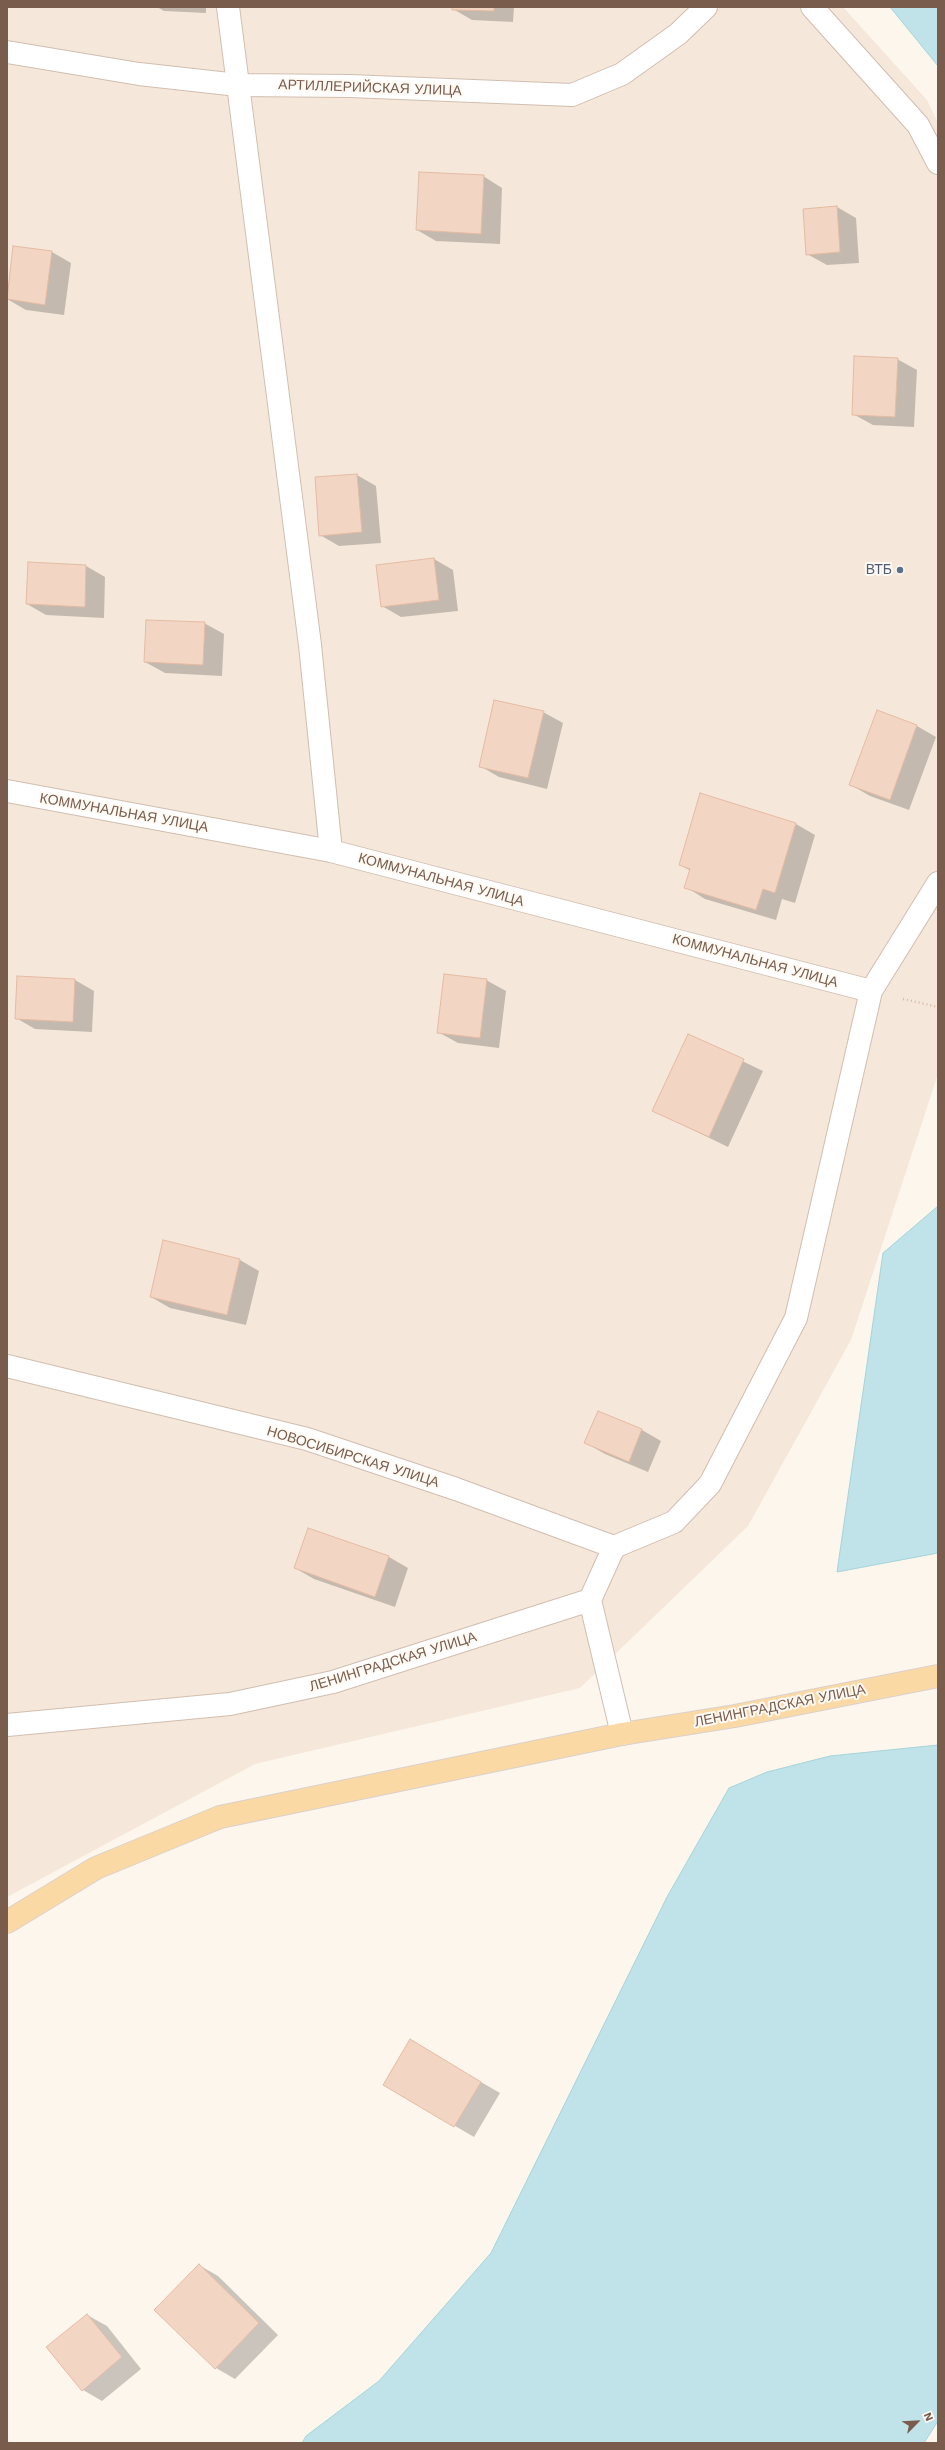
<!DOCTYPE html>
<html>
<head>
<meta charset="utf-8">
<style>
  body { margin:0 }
  #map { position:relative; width:945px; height:2450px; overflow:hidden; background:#fdf6ec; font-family:"Work Sans",sans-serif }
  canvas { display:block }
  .frame { position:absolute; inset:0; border:8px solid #7a5c4d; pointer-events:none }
  .north { position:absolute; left:897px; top:2402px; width:40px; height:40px; -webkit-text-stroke:3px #fffaf3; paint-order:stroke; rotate:66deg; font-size:11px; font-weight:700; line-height:16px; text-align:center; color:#7a5c4d }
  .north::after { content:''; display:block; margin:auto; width:14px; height:18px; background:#7a5c4d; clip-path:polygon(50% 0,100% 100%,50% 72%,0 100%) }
</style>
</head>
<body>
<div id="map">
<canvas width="945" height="2450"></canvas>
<div class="frame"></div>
<div class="north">N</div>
</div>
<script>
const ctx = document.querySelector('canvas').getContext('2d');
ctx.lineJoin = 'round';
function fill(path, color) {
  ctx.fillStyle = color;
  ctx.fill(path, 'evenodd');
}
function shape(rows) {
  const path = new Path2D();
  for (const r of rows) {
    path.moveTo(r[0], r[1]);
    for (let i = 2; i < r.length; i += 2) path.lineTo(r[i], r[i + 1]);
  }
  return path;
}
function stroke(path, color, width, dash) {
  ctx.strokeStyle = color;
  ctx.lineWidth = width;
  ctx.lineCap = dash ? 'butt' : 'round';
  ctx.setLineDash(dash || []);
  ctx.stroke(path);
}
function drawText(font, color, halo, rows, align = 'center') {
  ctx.font = font + ' "Work Sans",sans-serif';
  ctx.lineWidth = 4;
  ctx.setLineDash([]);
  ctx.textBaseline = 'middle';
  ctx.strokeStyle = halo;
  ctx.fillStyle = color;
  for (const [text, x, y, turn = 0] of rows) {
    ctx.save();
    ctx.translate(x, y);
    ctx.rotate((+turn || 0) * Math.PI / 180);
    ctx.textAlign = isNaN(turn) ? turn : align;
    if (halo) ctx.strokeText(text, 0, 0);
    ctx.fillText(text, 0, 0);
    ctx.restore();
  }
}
const residential = shape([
  [7,7,843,7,927,100,938,123,938,1074,851,1340,748,1526,580,1688,255,1764,7,1897]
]);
const water = shape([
  [890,7,938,7,938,66,890,7],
  [938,1206,938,1553,837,1572,883,1253,938,1206],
  [938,1745,938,2421,924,2443,302,2443,306,2436,379,2381,491,2253,667,1897,729,1788,767,1772,830,1756,938,1745]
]);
const shadow = shape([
  [157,7,206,7,206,13,164,11],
  [453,7,514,7,513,22,472,20,453,9],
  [483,176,502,188,500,244,436,241,417,230],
  [837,207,856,218,859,263,827,265,807,254],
  [14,247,52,252,71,263,64,315,26,310,7,299],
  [897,359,917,370,914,427,873,425,853,414],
  [357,475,376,486,381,543,339,546,320,535],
  [434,559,453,570,458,611,401,617,382,606],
  [29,563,86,566,105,577,104,618,46,615,27,604],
  [204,623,224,634,222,676,165,673,145,662],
  [543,712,563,723,547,789,499,777,480,766],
  [878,712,917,726,936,737,909,810,870,796,851,785],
  [701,795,796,824,815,835,795,903,782,899,776,920,705,899,686,887,691,871,680,865],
  [75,980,94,991,92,1032,35,1029,16,1018],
  [486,980,506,991,499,1048,458,1043,438,1032],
  [688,1035,763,1071,728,1147,654,1111],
  [240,1260,259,1271,246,1325,170,1308,151,1297],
  [599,1412,642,1430,661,1441,648,1472,605,1454,586,1443],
  [308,1529,389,1557,408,1568,395,1607,314,1579,295,1568],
  [410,2041,500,2093,474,2137,385,2085],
  [199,2265,218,2276,278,2335,235,2379,216,2368,155,2310],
  [87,2315,107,2326,141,2369,102,2401,83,2390]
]);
const building = shape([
  [452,7,494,7,494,11,452,10,452,7],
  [419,172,484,175,481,234,416,230,419,172],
  [837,206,840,252,806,255,803,209,837,206],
  [13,246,52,251,45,305,7,299,13,246],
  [854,356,898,358,895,417,852,415,854,356],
  [357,474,362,532,319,536,315,477,357,474],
  [434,558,439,600,381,607,376,565,434,558],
  [28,562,86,565,85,607,26,604,28,562],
  [146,620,205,622,203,665,144,662,146,620],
  [494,700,544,711,528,778,479,767,494,700],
  [877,710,917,725,890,800,849,785,877,710],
  [700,793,796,823,775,893,763,889,756,910,684,888,690,869,679,865,700,793],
  [444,974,487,979,480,1038,437,1033,444,974],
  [17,976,75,979,73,1022,15,1019,17,976],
  [688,1034,744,1059,709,1137,652,1111,688,1034],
  [163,1240,240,1259,227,1315,150,1297,163,1240],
  [598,1411,642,1429,629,1462,584,1443,598,1411],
  [308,1528,389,1556,375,1597,294,1568,308,1528],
  [410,2039,481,2082,454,2127,383,2085,410,2039],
  [199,2264,259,2323,215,2369,154,2310,199,2264],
  [87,2314,122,2357,82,2391,46,2347,87,2314]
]);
const path = shape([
  [903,999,938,1007]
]);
const service = shape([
  [228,7,310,645,331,851]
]);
const minor = shape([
  [812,7,918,125,938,163],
  [7,52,139,74,238,85,350,86,572,95,622,74,678,34,706,7],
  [7,791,331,851,871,991],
  [7,1366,307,1439,456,1489,614,1547,590,1600],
  [614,1547,674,1522,710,1484,796,1318,871,991,938,883],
  [7,1725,230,1704,333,1682,590,1600,622,1734]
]);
const primary = shape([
  [7,1922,96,1868,220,1817,622,1734,735,1716,938,1676]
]);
const markers = [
  [900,570,4,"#5c6f8a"]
];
const streetNames = [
  ["АРТИЛЛЕРИЙСКАЯ УЛИЦА",370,88,2],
  ["КОММУНАЛЬНАЯ УЛИЦА",124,813,10],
  ["КОММУНАЛЬНАЯ УЛИЦА",441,880,15],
  ["КОММУНАЛЬНАЯ УЛИЦА",755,961,15],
  ["НОВОСИБИРСКАЯ УЛИЦА",353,1457,17],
  ["ЛЕНИНГРАДСКАЯ УЛИЦА",393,1662,-17],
  ["ЛЕНИНГРАДСКАЯ УЛИЦА",780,1706,-11]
];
const serviceNames = [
  ["ВТБ",892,570]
];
fill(residential, '#f5e8da');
fill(water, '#bfe3e8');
stroke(water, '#a5d3da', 1);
fill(shadow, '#0003');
fill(building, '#f3d5c3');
stroke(building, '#e6bba3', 1);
stroke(service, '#d1beb0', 24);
stroke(minor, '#d1beb0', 24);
stroke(primary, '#dad1cd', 24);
stroke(path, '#d9b8a5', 2.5, [1, 3]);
stroke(service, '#fff', 22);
stroke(minor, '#fff', 22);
stroke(primary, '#fbd9a5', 22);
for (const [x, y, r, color] of markers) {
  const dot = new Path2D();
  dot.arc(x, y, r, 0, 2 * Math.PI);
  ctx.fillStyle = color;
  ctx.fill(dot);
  stroke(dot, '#fffaf3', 1.5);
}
drawText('14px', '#7a5c4d', '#fffaf3', streetNames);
drawText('14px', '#4e5e75', '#fffaf3', serviceNames, 'right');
</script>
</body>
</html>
